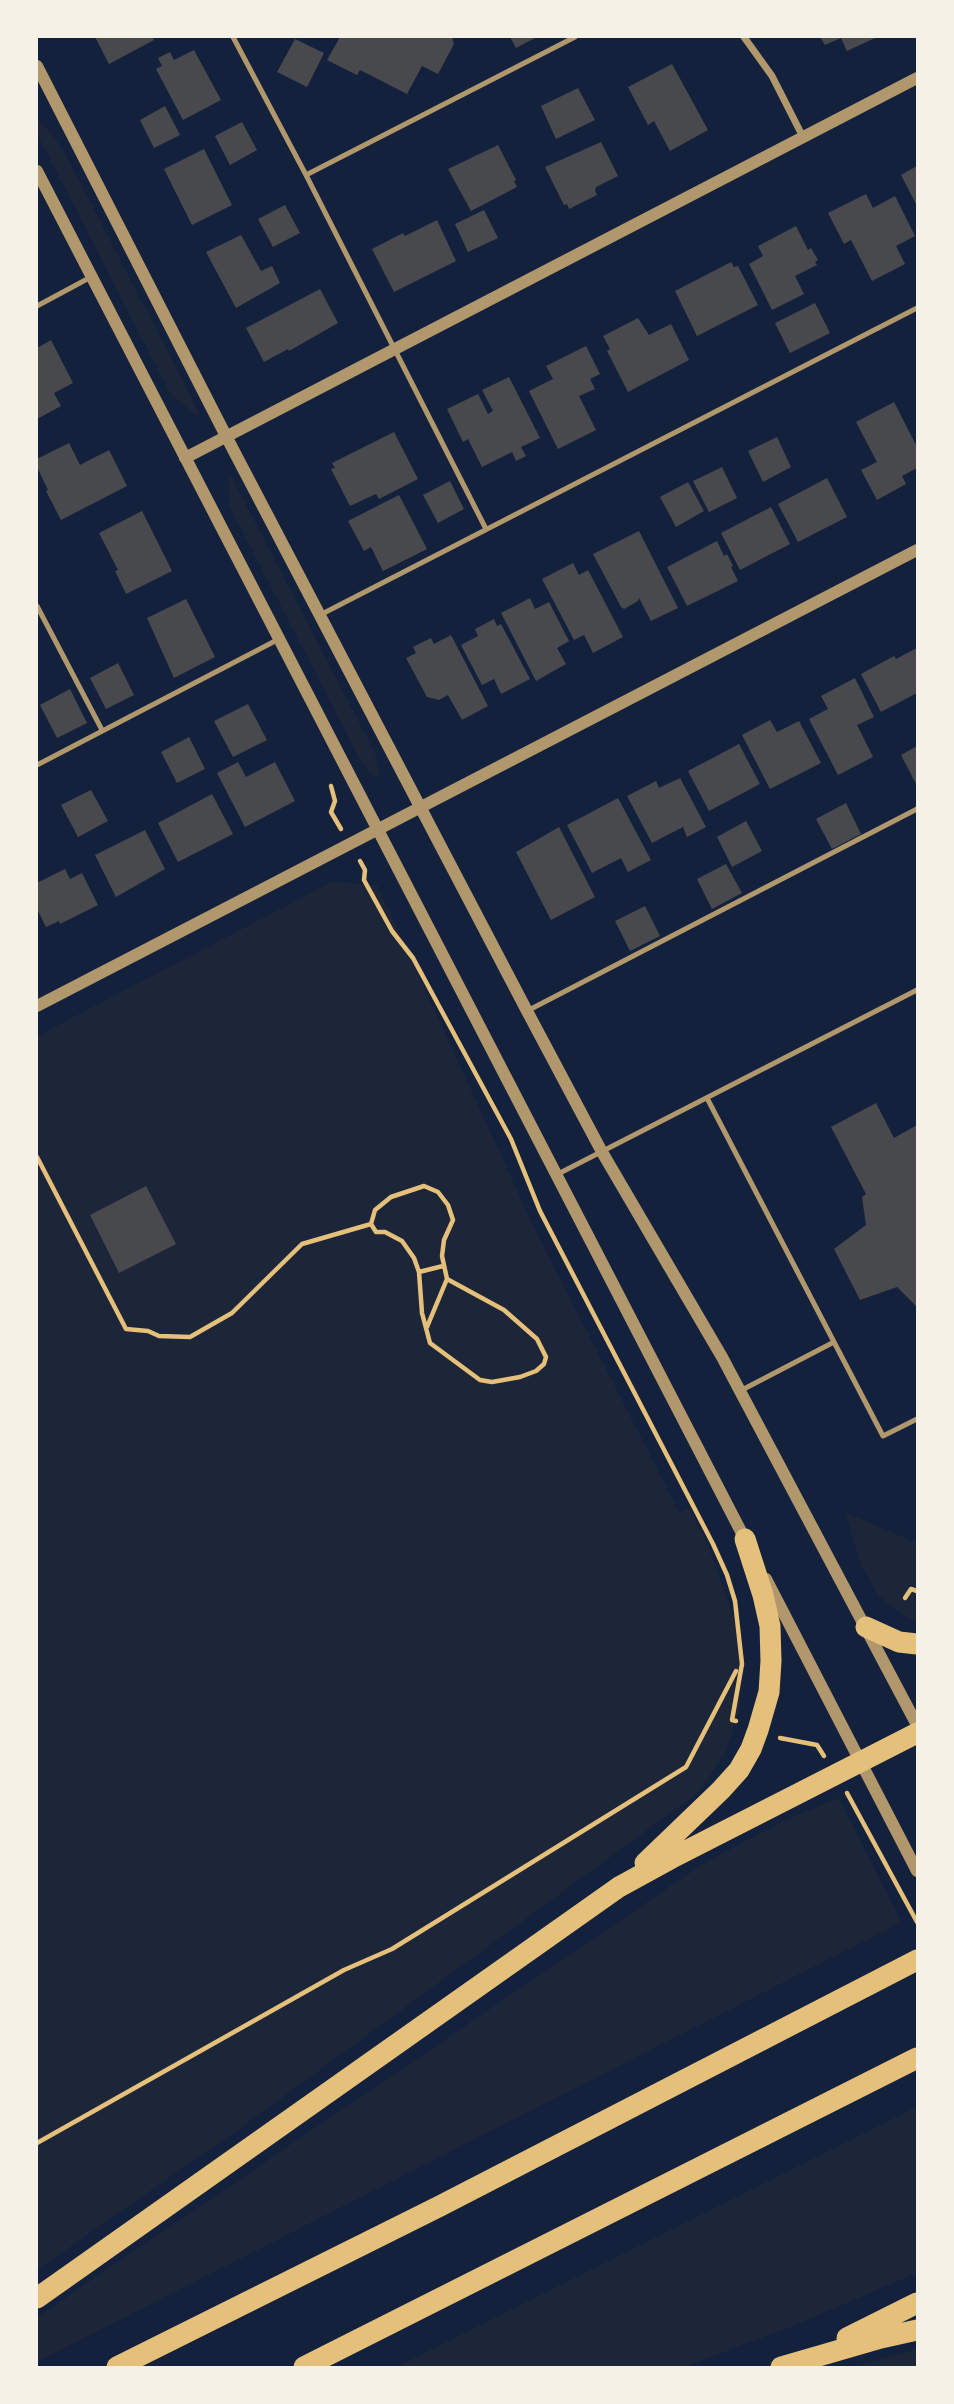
<!DOCTYPE html>
<html>
<head>
<meta charset="utf-8">
<style>
  body { margin:0 }
  #map { position:relative; width:954px; height:2404px; overflow:hidden; background:#14213d; font-family:"Playfair Display",serif }
  canvas { display:block }
  .frame { position:absolute; inset:0; border:38px solid #f6f1e7; pointer-events:none }
</style>
</head>
<body>
<div id="map">
<canvas width="954" height="2404"></canvas>
<div class="frame"></div>
</div>
<script>
const ctx = document.querySelector('canvas').getContext('2d');
ctx.lineJoin = 'round';
function fill(path, color) {
  ctx.fillStyle = color;
  ctx.fill(path, 'evenodd');
}
function shape(rows) {
  const path = new Path2D();
  for (const r of rows) {
    path.moveTo(r[0], r[1]);
    for (let i = 2; i < r.length; i += 2) path.lineTo(r[i], r[i + 1]);
  }
  return path;
}
function stroke(path, color, width, dash) {
  ctx.strokeStyle = color;
  ctx.lineWidth = width;
  ctx.lineCap = dash ? 'butt' : 'round';
  ctx.setLineDash(dash || []);
  ctx.stroke(path);
}
const green = shape([
  [37,120,52,134,66,155,199,412,197,415,173,397,168,389,37,134],
  [228,476,231,476,375,753,379,770,379,777,376,778,370,774,360,760,230,507],
  [332,882,377,885,534,1227,679,1512,690,1508,707,1543,734,1618,742,1659,740,1708,725,1753,699,1792,242,2127,37,2270,37,1036],
  [845,1512,917,1543,917,1623,902,1615,879,1596,862,1567],
  [838,1798,902,1922,37,2362,37,2317,706,1862,783,1821],
  [917,2107,917,2273,788,2328,684,2367,396,2367],
  [917,2349,917,2367,852,2367]
]);
const building = shape([
  [95,37,152,37,154,40,109,64],
  [340,37,452,37,454,44,438,74,422,66,407,94,360,70,357,75,327,60],
  [510,37,537,37,516,48],
  [820,37,877,37,847,51,841,38,825,45],
  [295,39,324,53,307,87,277,72],
  [194,50,221,100,183,120,156,69,162,66,158,58,170,52,174,60],
  [672,64,708,130,670,151,654,121,648,125,628,87],
  [578,88,595,120,556,139,541,106],
  [165,106,180,135,154,148,140,120],
  [242,122,257,150,230,165,215,136],
  [601,142,618,176,596,187,595,190,597,195,569,209,567,204,564,205,545,167],
  [498,145,516,180,514,181,517,187,471,211,448,169],
  [204,149,232,205,192,225,164,169],
  [917,166,917,206,901,175],
  [866,194,873,208,895,196,915,236,896,246,905,264,872,281,851,240,844,244,828,213],
  [285,205,300,233,273,247,258,219],
  [484,210,498,238,468,252,455,224],
  [437,220,456,261,394,292,372,249,403,233,405,236],
  [796,226,808,250,811,248,818,260,815,262,817,265,795,276,804,294,772,310,749,264,763,256,758,246],
  [241,235,261,271,272,266,280,283,236,308,206,252],
  [731,262,734,267,738,266,758,305,697,336,675,291],
  [320,289,338,323,289,351,288,349,264,362,246,328],
  [815,303,830,333,790,353,775,323],
  [638,318,649,335,671,324,689,360,628,392,607,351,610,349,603,336],
  [51,340,73,383,54,393,61,406,37,419,37,348],
  [586,346,600,374,590,379,595,389,579,396,596,430,558,449,529,391,553,379,546,366],
  [509,377,540,438,521,447,526,456,516,461,512,452,482,467,468,439,463,442,447,409,478,394,488,414,493,411,482,390],
  [894,402,917,447,917,468,902,476,906,484,877,500,861,470,877,462,856,422],
  [394,432,418,479,379,499,376,494,350,506,331,469,335,468,332,463],
  [777,437,791,467,763,482,748,451],
  [69,443,80,465,109,450,127,486,61,520,46,491,48,490,37,467,37,459],
  [722,467,737,498,709,512,693,481],
  [827,478,847,517,798,542,778,504],
  [450,481,464,509,438,523,423,495],
  [688,482,704,511,676,527,660,497],
  [399,495,427,549,383,571,371,547,364,551,348,521],
  [771,507,790,544,740,570,721,533],
  [142,511,172,571,126,594,115,571,118,570,99,533],
  [639,531,678,608,651,621,639,598,638,601,624,609,621,607,593,554],
  [717,541,724,556,727,554,733,566,731,567,738,581,687,606,667,567],
  [573,563,579,575,588,570,623,637,593,653,584,635,574,640,542,579],
  [530,598,535,609,549,602,569,641,557,648,566,664,536,681,501,613],
  [186,599,215,657,174,678,147,618],
  [494,619,497,626,501,624,530,679,501,694,494,679,482,685,461,645,478,636,475,629],
  [451,635,488,706,462,720,448,695,439,700,427,697,406,658,416,653,413,647,431,638,434,644],
  [917,648,917,693,881,712,861,674,894,656,896,659],
  [118,663,134,695,106,709,90,678],
  [855,678,874,717,857,725,873,757,838,775,809,719,828,709,821,696],
  [70,689,87,723,57,738,40,705],
  [248,704,267,740,233,757,214,721],
  [770,720,777,732,799,721,821,763,770,789,742,735],
  [189,737,205,769,177,783,161,752],
  [739,744,760,784,709,811,688,771],
  [917,746,917,786,901,755],
  [238,762,246,777,275,762,295,801,245,827,217,773],
  [680,778,706,827,687,837,683,827,652,843,627,796,656,781,659,788],
  [91,790,108,821,78,837,61,805],
  [212,794,233,834,178,862,158,823],
  [618,798,651,860,628,872,621,858,592,873,567,825],
  [846,803,861,834,832,849,816,819],
  [746,821,762,851,732,867,717,837],
  [559,827,595,897,551,920,516,852],
  [145,830,165,869,116,897,95,855],
  [726,864,742,893,712,909,697,879],
  [65,869,70,879,82,873,98,905,60,924,59,921,46,927,37,909,37,883],
  [645,906,660,936,630,951,615,921],
  [876,1103,894,1138,917,1125,917,1307,897,1287,860,1300,834,1249,866,1225,862,1197,866,1194,831,1127],
  [146,1186,176,1244,119,1273,90,1215]
]);
const path = shape([
  [331,786,335,801,331,812,341,829],
  [360,861,365,870,364,880,392,931,413,958,511,1139,540,1211,713,1544,727,1575,735,1601,742,1664,732,1720,736,1721],
  [37,1157,126,1329,148,1331,159,1336,190,1337,232,1313,302,1244,371,1224],
  [424,1186,438,1192,448,1205,453,1220,444,1240,442,1256,447,1279,504,1310,537,1339,546,1357,544,1364,536,1371,520,1377,492,1382,480,1380,430,1343,422,1313,419,1272,414,1258,402,1241,385,1232,376,1232,371,1224,375,1210,391,1197,424,1186],
  [419,1272,443,1266],
  [427,1327,447,1279],
  [905,1598,911,1589,917,1591],
  [780,1738,817,1745,824,1756],
  [847,1793,917,1922],
  [37,2143,344,1970,392,1949,686,1767,736,1671]
]);
const service = shape([
  [233,37,306,175,486,529],
  [306,175,575,37],
  [37,306,91,277],
  [37,606,102,730],
  [320,615,917,308],
  [37,765,279,639],
  [527,1011,917,809],
  [707,1098,834,1342,740,1391],
  [556,1175,917,990],
  [834,1342,883,1436,917,1419]
]);
const minor = shape([
  [744,37,772,76,803,137]
]);
const tertiary = shape([
  [37,66,226,436,527,1011,602,1152,722,1357,917,1725],
  [37,171,748,1545],
  [185,458,917,78],
  [37,1006,917,550],
  [766,1579,917,1871]
]);
const motorway = shape([
  [866,1627,899,1642,917,1644],
  [645,1863,721,1790,739,1770,751,1749,758,1730,769,1692,771,1661,770,1626,763,1595,745,1539],
  [37,2298,619,1887,672,1858,917,1733],
  [847,2338,917,2303],
  [117,2367,440,2206,917,1960],
  [304,2367,917,2058],
  [781,2367,881,2338,917,2330]
]);
fill(green, '#1d2539');
fill(building, '#48494c');
stroke(path, '#e5c07b', 4.5);
stroke(service, '#b1986c', 5);
stroke(minor, '#b1986c', 7);
stroke(tertiary, '#b1986c', 12);
stroke(motorway, '#e5c07b', 21);
</script>
</body>
</html>
